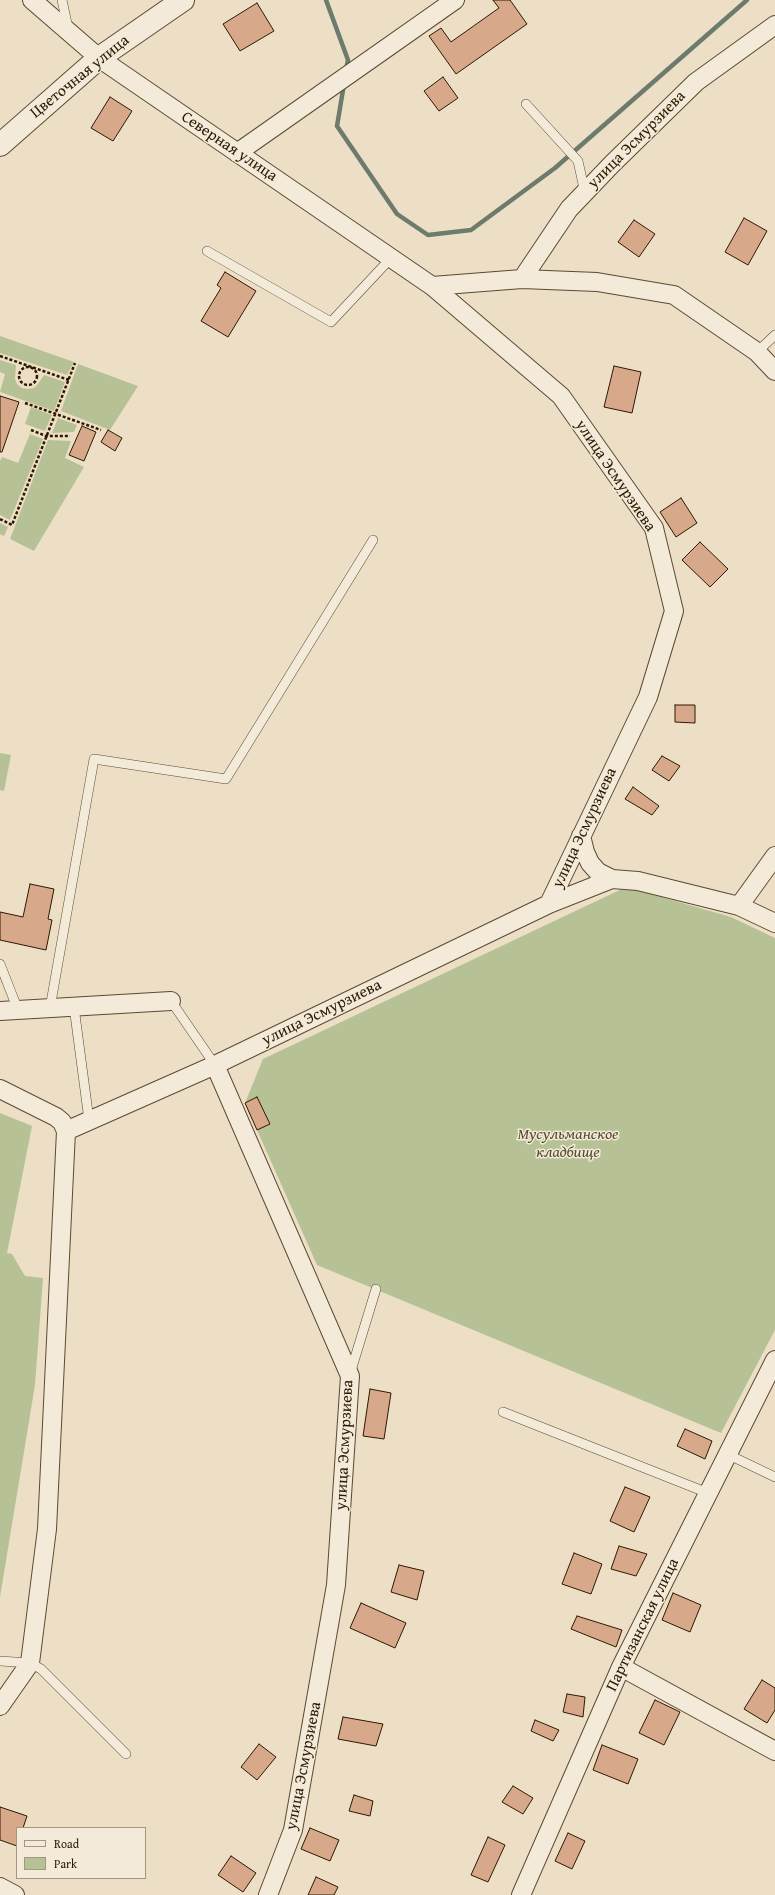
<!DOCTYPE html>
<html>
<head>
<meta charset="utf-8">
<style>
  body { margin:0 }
  #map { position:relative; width:775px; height:1895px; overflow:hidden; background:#ecdfc5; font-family:"Gentium Book Plus",serif }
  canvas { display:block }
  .legend { position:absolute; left:16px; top:1827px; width:130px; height:52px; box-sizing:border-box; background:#f3ead9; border:1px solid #a39682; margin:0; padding:5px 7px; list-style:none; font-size:12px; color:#2c1900 }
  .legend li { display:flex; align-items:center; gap:8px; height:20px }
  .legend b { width:20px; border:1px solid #a39682 }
</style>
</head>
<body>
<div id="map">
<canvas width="775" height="1895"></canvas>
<ul class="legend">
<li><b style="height:5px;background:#f3ead9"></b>Road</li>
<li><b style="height:11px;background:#b6c296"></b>Park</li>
</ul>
</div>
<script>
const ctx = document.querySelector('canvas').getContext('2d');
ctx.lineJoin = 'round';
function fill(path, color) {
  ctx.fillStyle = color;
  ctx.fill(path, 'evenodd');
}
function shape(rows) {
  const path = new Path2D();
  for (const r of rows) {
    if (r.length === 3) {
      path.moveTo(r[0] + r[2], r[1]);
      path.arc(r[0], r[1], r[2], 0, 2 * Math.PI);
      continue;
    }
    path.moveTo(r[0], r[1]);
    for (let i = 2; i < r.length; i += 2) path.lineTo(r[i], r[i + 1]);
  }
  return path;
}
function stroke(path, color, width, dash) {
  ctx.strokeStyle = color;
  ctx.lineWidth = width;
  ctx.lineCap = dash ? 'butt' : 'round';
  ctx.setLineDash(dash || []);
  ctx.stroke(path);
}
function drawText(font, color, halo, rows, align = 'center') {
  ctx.font = font + ' "Gentium Book Plus",serif';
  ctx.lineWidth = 3;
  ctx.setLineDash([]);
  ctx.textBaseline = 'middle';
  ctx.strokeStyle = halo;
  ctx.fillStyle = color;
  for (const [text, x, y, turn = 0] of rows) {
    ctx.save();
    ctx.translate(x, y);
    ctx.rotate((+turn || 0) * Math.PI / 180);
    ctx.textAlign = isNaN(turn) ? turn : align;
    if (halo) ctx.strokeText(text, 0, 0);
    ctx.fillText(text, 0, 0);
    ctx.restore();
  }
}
const green = shape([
  [0,336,74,362,67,375,0,353],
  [0,360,16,365,15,379,17,384,22,388,28,389,34,388,38,384,44,375,65,382,54,411,0,392,5,374,0,372],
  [78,364,138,386,110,430,61,411],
  [31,407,52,415,45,431,25,424],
  [58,418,77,425,74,432,52,433],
  [30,434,43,439,10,520,0,515,0,461,2,457,18,463],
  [48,440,71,441,65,458,84,467,34,551,10,539],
  [0,523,8,527,4,536,0,534],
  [0,753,11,755,4,791,0,790],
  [626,887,731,917,775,938,775,1330,721,1433,317,1265,245,1103,263,1059],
  [0,1113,32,1126,7,1253,12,1254,25,1276,43,1278,35,1385,0,1597]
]);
const stream = shape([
  [326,0,348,60,346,70],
  [344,84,337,126,397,214,428,235,471,230,555,168,747,0]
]);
const building = shape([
  [493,0,510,0,527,24,456,74,429,36,441,28,451,42,499,8,493,0],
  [257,3,274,31,240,51,223,24,257,3],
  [443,77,458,98,439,111,424,91,443,77],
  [110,97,132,111,113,141,91,128,110,97],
  [744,218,767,231,748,265,725,252,744,218],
  [634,220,655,234,639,257,618,242,634,220],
  [225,272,256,291,228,337,201,321,221,288,217,285,225,272],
  [614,366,641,372,632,413,604,407,614,366],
  [0,396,19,402,2,452,0,452,0,396],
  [82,426,96,432,84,461,69,455,82,426],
  [108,430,122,438,115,451,101,442,108,430],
  [681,498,697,523,676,537,660,512,681,498],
  [700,542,728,569,710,587,682,560,700,542],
  [675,705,695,705,695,723,675,722,675,705],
  [662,756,680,766,669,781,652,770,662,756],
  [633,787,659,806,652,815,625,799,633,787],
  [30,884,54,889,48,919,52,920,46,950,0,940,0,912,23,917,30,884],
  [257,1097,270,1124,257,1130,245,1103,257,1097],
  [370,1389,391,1393,384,1439,363,1436,370,1389],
  [685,1429,712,1441,705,1459,677,1446,685,1429],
  [625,1487,650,1497,634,1532,610,1521,625,1487],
  [619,1546,647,1554,636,1576,611,1569,619,1546],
  [574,1553,602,1564,591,1594,562,1584,574,1553],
  [399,1565,424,1571,417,1600,391,1592,399,1565],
  [673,1593,701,1605,690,1632,662,1620,673,1593],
  [361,1603,406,1623,395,1648,350,1628,361,1603],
  [577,1616,622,1630,616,1647,571,1629,577,1616],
  [762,1680,775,1688,775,1710,767,1723,744,1709,762,1680],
  [567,1694,585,1697,583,1717,563,1712,567,1694],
  [655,1700,680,1712,664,1745,639,1733,655,1700],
  [343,1717,383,1724,376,1746,338,1739,343,1717],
  [535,1720,559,1730,553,1741,531,1731,535,1720],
  [259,1744,276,1757,257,1780,241,1767,259,1744],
  [602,1745,638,1759,628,1784,593,1770,602,1745],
  [513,1786,533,1798,523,1814,502,1802,513,1786],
  [354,1795,373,1801,370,1816,349,1811,354,1795],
  [0,1807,27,1816,23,1828,17,1828,17,1846,0,1840,0,1807],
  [310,1828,339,1840,330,1861,301,1849,310,1828],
  [568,1833,585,1841,572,1869,555,1861,568,1833],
  [488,1837,505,1845,488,1882,471,1875,488,1837],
  [231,1856,256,1873,243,1892,218,1875,231,1856],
  [316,1877,338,1887,334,1895,308,1895,316,1877]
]);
const path = shape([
  [0,356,69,380],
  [28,376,9],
  [25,403,101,430],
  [31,430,46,436,70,436],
  [0,519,12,525,75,363]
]);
const service = shape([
  [62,0,68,28],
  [526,104,578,161,585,193],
  [207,251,331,322,391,258],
  [757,352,775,335],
  [0,964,18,1010],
  [171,1001,215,1065],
  [74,1007,89,1120],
  [50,1008,94,759,226,779,373,540],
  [350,1374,376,1289],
  [503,1412,708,1493],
  [727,1454,775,1477],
  [0,1661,30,1663,41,1669,126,1754]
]);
const minor = shape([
  [32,0,99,58,432,286,561,396,654,528,674,611,648,697,549,904,215,1065,66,1131],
  [237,153,455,0],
  [522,279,569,209,612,164,696,82,775,25],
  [432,286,522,279,597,282,674,295,757,352,775,371],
  [581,836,585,852,590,863,598,872,612,879,638,881,739,906,775,923],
  [549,904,612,879],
  [739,906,775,856],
  [0,1011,171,1001],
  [215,1065,350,1376,336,1585,293,1830,268,1895],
  [0,1089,56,1117,62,1122,66,1131,47,1529,30,1663,0,1706],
  [621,1667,775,1751],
  [0,1887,15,1895],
  [521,1895,621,1667,775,1360]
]);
const tertiary = shape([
  [0,145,99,58,183,0]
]);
const streetNames = [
  ["Цветочная улица",80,77,-39],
  ["улица Эсмурзиева",637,140,-45],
  ["Северная улица",229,147,34],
  ["улица Эсмурзиева",615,476,56],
  ["улица Эсмурзиева",585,828,-65],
  ["улица Эсмурзиева",322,1013,-26],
  ["улица Эсмурзиева",345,1445,-87],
  ["Партизанская улица",643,1625,-64],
  ["улица Эсмурзиева",304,1766,-79]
];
const parkNames = [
  ["Мусульманское",568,1135],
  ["кладбище",568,1153]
];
fill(green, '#b6c296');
stroke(stream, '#6d7b6d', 4.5);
fill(building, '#d7a98a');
stroke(building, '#2c1900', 1);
stroke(service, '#5c4a31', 10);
stroke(minor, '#5c4a31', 20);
stroke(tertiary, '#5c4a31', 24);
stroke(path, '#2c1900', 2.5, [3, 2]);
stroke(service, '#f3ead9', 9);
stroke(minor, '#f3ead9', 18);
stroke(tertiary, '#f3ead9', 22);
drawText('16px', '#2c1900', '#f3ead9', streetNames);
drawText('italic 16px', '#554c2d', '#f3ead9', parkNames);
</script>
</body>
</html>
